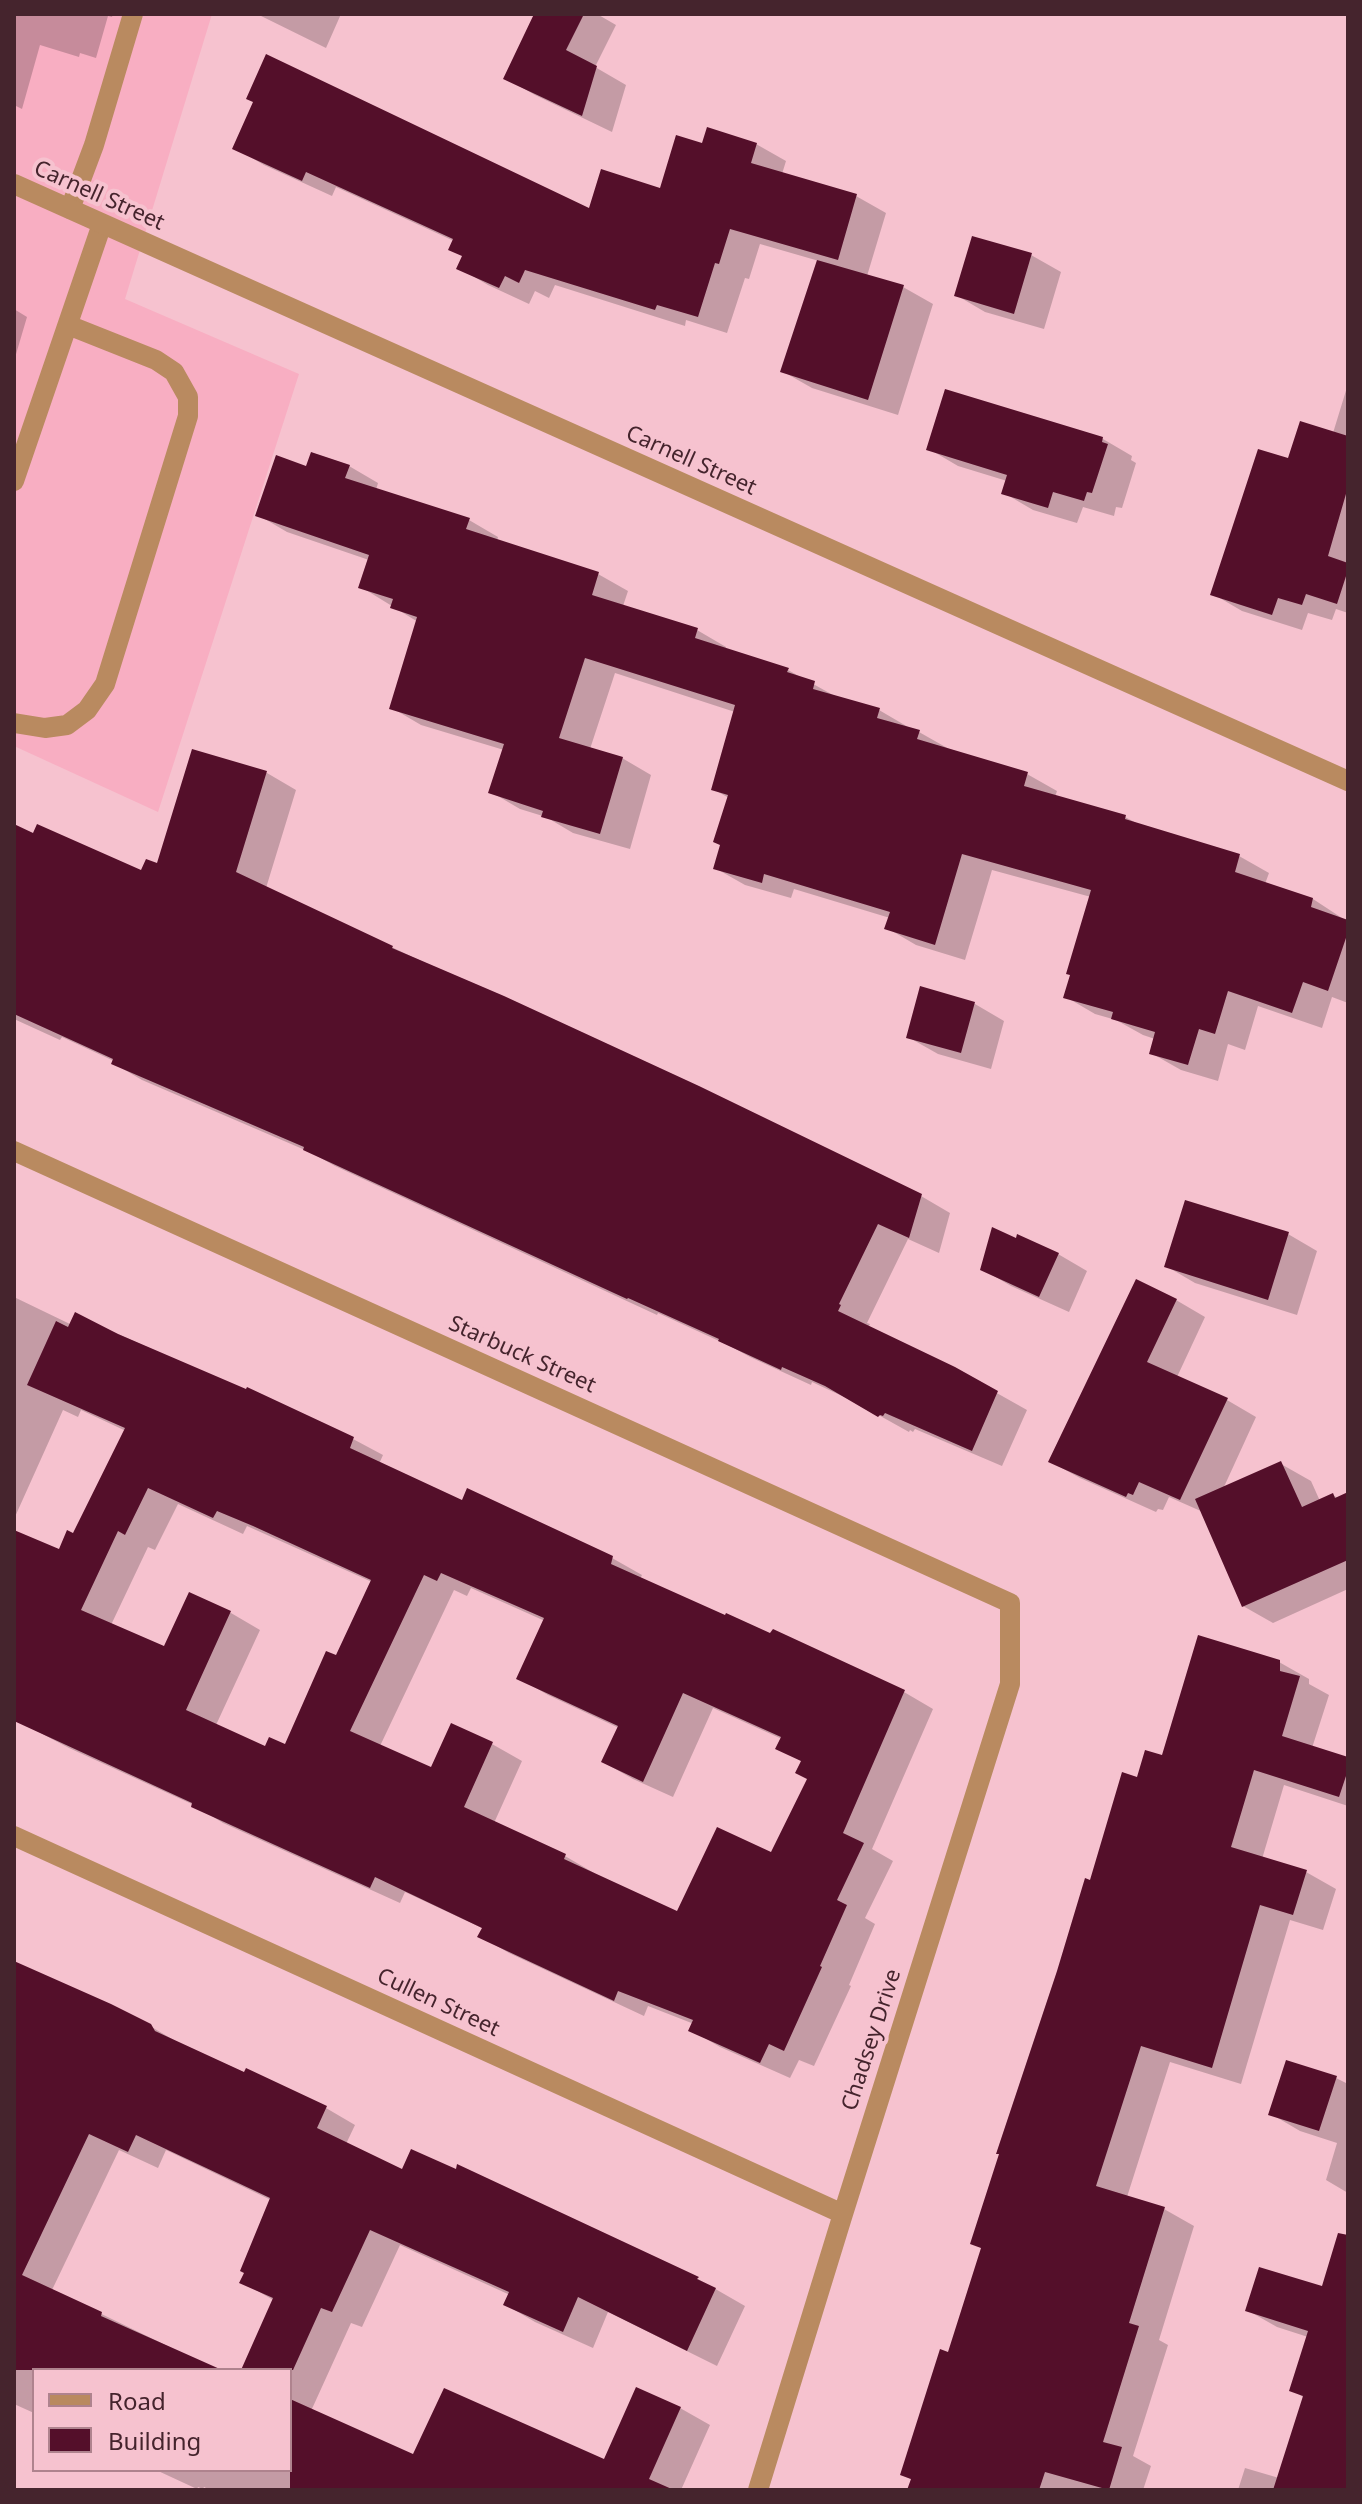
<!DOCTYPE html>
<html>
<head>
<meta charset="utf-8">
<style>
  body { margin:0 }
  #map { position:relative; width:1362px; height:2504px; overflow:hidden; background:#f6c2cf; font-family:"Noto Sans",sans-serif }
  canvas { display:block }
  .frame { position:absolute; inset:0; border:16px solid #45242d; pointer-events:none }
  .legend { position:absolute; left:32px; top:2368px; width:260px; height:104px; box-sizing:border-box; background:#f6c2cf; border:2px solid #af838e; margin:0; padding:10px 14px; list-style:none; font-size:24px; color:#45242d }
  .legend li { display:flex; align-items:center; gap:16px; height:40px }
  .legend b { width:40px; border:2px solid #af838e }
</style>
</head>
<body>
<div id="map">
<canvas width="1362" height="2504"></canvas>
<div class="frame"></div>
<ul class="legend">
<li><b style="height:10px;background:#b98a60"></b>Road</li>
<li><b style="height:22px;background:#540f2a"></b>Building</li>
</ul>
</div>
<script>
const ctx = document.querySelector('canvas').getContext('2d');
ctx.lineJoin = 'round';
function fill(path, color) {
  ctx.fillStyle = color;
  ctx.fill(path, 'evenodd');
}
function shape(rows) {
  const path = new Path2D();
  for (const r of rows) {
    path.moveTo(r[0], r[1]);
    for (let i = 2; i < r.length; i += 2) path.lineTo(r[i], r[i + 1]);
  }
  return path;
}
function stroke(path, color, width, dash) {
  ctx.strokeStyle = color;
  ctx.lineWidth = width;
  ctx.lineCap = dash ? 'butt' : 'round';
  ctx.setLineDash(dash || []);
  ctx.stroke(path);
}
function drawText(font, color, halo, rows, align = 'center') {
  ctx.font = font + ' "Noto Sans",sans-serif';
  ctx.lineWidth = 8;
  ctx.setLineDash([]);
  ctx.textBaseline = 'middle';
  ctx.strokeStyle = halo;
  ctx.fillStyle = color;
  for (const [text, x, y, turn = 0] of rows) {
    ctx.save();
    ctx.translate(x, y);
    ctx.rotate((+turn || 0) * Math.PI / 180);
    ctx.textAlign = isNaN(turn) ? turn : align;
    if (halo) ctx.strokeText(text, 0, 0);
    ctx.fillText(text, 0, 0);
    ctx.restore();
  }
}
const built = shape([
  [14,14,212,14,125,299,299,374,158,812,14,746]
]);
const shadow = shape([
  [14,14,113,14,112,17,108,16,96,58,80,53,79,57,40,45,22,109,14,105],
  [257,14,341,14,326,48],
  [536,14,597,14,616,25,595,67,626,85,612,132,535,95,505,78],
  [756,144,786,161,782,174,856,196,886,213,867,276,903,287,933,304,898,415,812,388,782,371,819,261,760,244,749,279,745,278,727,333,686,320,685,326,555,285,549,298,535,291,529,304,488,285,459,268,464,257,454,241,336,187,332,196,264,165,235,148,590,211,661,190,703,145],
  [1031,255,1061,272,1044,329,985,312,956,295],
  [14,309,27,317,14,361],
  [1348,384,1348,613,1336,609,1332,620,1308,613,1302,630,1242,611,1213,594,1289,460,1333,433],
  [1103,439,1132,456,1131,460,1136,463,1122,508,1116,507,1114,516,1083,507,1077,523,1033,510,1004,493,1007,481,958,466,929,449],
  [349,466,378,483,376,490,469,520,498,537,497,541,598,574,628,591,623,606,697,630,726,647,725,650,788,670,842,700,879,710,908,727,908,729,919,732,949,749,1027,774,1057,791,1055,797,1125,817,1142,826,1239,856,1269,873,1265,884,1313,899,1348,922,1348,1003,1332,997,1322,1028,1258,1006,1245,1050,1228,1044,1218,1081,1181,1070,1151,1053,1155,1039,1143,1035,1116,1020,1095,1014,1066,997,1091,897,992,870,965,960,916,945,887,928,890,918,794,889,791,898,745,885,715,868,722,845,729,798,713,789,735,712,615,673,590,749,622,758,651,775,630,849,573,833,546,817,520,809,491,792,504,750,421,725,392,708,418,622,361,587,369,560,287,532,258,515,307,469],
  [193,751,267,773,296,790,266,888,921,1196,950,1213,939,1253,908,1239,867,1323,870,1324,868,1328,954,1369,1027,1410,1002,1466,915,1429,913,1432,910,1430,909,1432,857,1403,812,1382,811,1385,750,1357,730,1346,658,1313,657,1315,335,1166,312,1153,142,1080,113,1063,114,1061,62,1037,60,1040,14,1019,14,826,142,873,158,866],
  [922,989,975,1004,1004,1021,991,1069,938,1054,908,1037],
  [1288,1234,1317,1251,1297,1315,1195,1283,1166,1266],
  [1058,1254,1087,1271,1069,1312,1011,1286,982,1269],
  [14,1297,72,1325,76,1315,247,1392,248,1390,353,1439,383,1455,379,1464,463,1503,612,1558,642,1575,640,1579,904,1692,933,1709,872,1849,893,1861,865,1918,875,1924,849,1985,851,1986,814,2066,799,2060,790,2078,720,2047,691,2030,694,2024,648,2006,644,2016,509,1953,480,1936,484,1929,405,1892,400,1903,223,1823,194,1805,69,1748,14,1719,14,1532,60,1551,74,1535,126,1431,81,1410,78,1417,63,1410,14,1519],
  [178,1504,243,1534,247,1526,372,1582,336,1658,286,1747,266,1749,216,1725,260,1630,231,1613,190,1595,165,1649,111,1625,148,1547,155,1550],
  [471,1588,545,1621,519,1678,548,1695,619,1728,603,1762,633,1779,673,1797,713,1708,782,1739,778,1748,803,1762,809,1779,772,1855,678,1913,593,1875,594,1873,565,1856,494,1823,522,1761,492,1744,452,1726,432,1770,380,1746,454,1590,467,1596],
  [1176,1300,1205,1317,1177,1377,1227,1400,1256,1417,1223,1489,1281,1464,1311,1481,1320,1501,1333,1495,1339,1499,1348,1495,1348,1589,1273,1623,1243,1606,1203,1512,1169,1497,1163,1510,1158,1509,1156,1512,1080,1478,1051,1462],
  [1279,1662,1309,1679,1309,1684,1329,1695,1312,1748,1348,1759,1348,1806,1284,1785,1262,1859,1306,1872,1336,1889,1323,1930,1290,1920,1241,2084,1170,2062,1127,2197,1164,2209,1194,2226,1159,2340,1168,2345,1133,2456,1151,2466,1143,2490,909,2490,912,2480,902,2475,949,2355,983,2249,973,2243,1092,1882,1139,1779],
  [14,1984,150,2026,182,2045,326,2108,355,2125,346,2144,403,2172,457,2172,458,2167,698,2279,745,2306,717,2366,608,2312,593,2348,535,2322,506,2305,510,2295,400,2245,362,2327,351,2323,311,2411,414,2457,605,2462,680,2408,710,2425,681,2490,210,2490,204,2487,203,2489,198,2487,197,2489,156,2470,290,2470,290,2370,243,2370,275,2301,242,2282,271,2200,166,2150,158,2168,119,2150,52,2290,217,2370,34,2370,34,2413,14,2404],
  [1336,2078,1348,2084,1348,2193,1326,2180,1337,2143,1300,2131,1271,2114],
  [1348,2297,1348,2490,1238,2490,1245,2468,1279,2478,1305,2398,1291,2390,1308,2337,1277,2327,1247,2310]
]);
const building = shape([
  [534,14,584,14,566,50,597,66,582,116,503,79],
  [266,54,589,208,601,169,660,188,676,135,702,143,707,127,757,143,751,163,857,194,838,260,730,229,719,264,715,263,698,317,657,305,655,310,525,270,519,283,505,276,499,288,456,269,462,256,448,250,453,239,306,172,302,181,232,149,253,102,246,99],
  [972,236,1032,253,1014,314,954,296],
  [817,260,904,285,868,400,780,372],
  [945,389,1103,437,1102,442,1108,444,1092,493,1087,492,1084,501,1053,492,1048,508,1001,494,1007,475,926,450],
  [1300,421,1348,436,1348,487,1328,556,1348,563,1348,570,1337,604,1306,594,1302,605,1278,598,1272,615,1210,595,1258,449,1288,458],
  [311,452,350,465,345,478,470,518,466,529,599,572,592,595,698,628,695,638,789,668,787,672,815,681,813,689,880,708,877,718,920,730,917,739,1028,772,1024,786,1126,815,1125,819,1240,854,1235,872,1313,898,1311,907,1348,920,1348,932,1328,991,1303,982,1292,1013,1228,991,1215,1034,1199,1029,1188,1065,1149,1054,1155,1032,1111,1019,1113,1012,1063,998,1070,975,1066,974,1091,890,962,854,935,945,884,929,890,912,764,874,762,883,713,869,720,845,713,842,728,795,711,790,735,705,585,658,559,738,623,757,600,834,541,817,543,811,488,793,504,744,389,709,417,617,390,608,393,599,358,588,369,555,255,516,276,455,306,466],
  [192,749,267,771,236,872,393,946,392,948,504,996,699,1086,922,1194,909,1238,878,1224,839,1304,841,1305,838,1311,955,1367,998,1391,972,1451,885,1413,883,1416,880,1415,878,1417,825,1386,782,1367,781,1370,718,1341,719,1339,628,1298,627,1299,303,1150,304,1147,111,1064,113,1059,14,1014,14,824,33,833,37,824,141,870,146,859,157,863],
  [920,986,975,1002,961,1053,906,1038],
  [1185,1200,1289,1232,1268,1300,1164,1267],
  [992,1227,1016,1238,1017,1234,1059,1253,1039,1297,980,1270],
  [1136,1279,1177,1299,1147,1362,1228,1398,1180,1500,1139,1482,1133,1495,1128,1493,1126,1497,1048,1462],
  [75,1312,118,1334,246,1389,247,1387,354,1437,350,1448,462,1500,467,1488,613,1556,611,1564,725,1615,726,1613,770,1633,773,1629,905,1690,843,1833,864,1843,837,1900,847,1905,820,1966,822,1967,784,2051,769,2044,760,2063,688,2031,693,2020,618,1991,614,2001,477,1937,482,1928,375,1877,370,1888,191,1807,192,1803,14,1721,14,1530,59,1549,67,1530,73,1533,125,1428,27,1385,56,1321,68,1327],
  [148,1488,213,1518,217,1511,253,1526,371,1580,336,1655,326,1651,285,1744,269,1737,265,1746,186,1710,231,1611,189,1592,164,1646,81,1610,118,1531,125,1535],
  [441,1573,544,1618,516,1679,618,1726,601,1762,643,1782,683,1693,781,1737,775,1749,801,1761,795,1773,807,1779,771,1852,717,1827,677,1911,564,1859,566,1854,464,1807,493,1742,451,1723,431,1767,350,1731,424,1575,437,1581],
  [1281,1461,1302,1507,1333,1493,1335,1498,1348,1492,1348,1560,1242,1607,1195,1499],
  [1198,1635,1280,1660,1280,1671,1300,1676,1282,1736,1348,1757,1348,1770,1339,1797,1254,1770,1231,1847,1307,1870,1293,1915,1260,1905,1212,2068,1141,2046,1096,2186,1165,2207,1129,2323,1139,2326,1103,2442,1122,2447,1109,2490,1045,2472,1039,2490,907,2490,911,2479,900,2475,940,2349,948,2352,981,2248,970,2244,999,2154,996,2154,1057,1971,1085,1878,1090,1880,1122,1772,1137,1777,1145,1750,1162,1755],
  [14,1961,111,2004,151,2024,155,2031,244,2072,246,2068,327,2106,317,2128,402,2169,411,2149,456,2169,457,2164,699,2277,697,2279,716,2288,687,2351,578,2297,563,2332,503,2305,509,2292,370,2230,332,2312,321,2308,293,2370,241,2370,273,2298,239,2283,244,2273,240,2271,270,2198,136,2135,128,2152,89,2134,22,2275,102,2312,101,2316,222,2370,14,2370],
  [1286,2060,1337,2076,1319,2131,1268,2115],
  [1338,2233,1348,2235,1348,2490,1273,2490,1303,2396,1289,2391,1308,2331,1245,2311,1259,2267,1322,2286],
  [636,2387,681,2407,649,2479,674,2490,290,2490,290,2399,413,2454,444,2388,604,2459]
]);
const service = shape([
  [70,209,94,145,133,14],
  [14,481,102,224],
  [14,723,45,728,67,725,87,710,105,684,188,416,188,397,174,372,156,360,68,325]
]);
const minor = shape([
  [14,184,1348,781],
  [14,1151,1010,1603,1010,1684,843,2214,758,2490],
  [14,1836,843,2214]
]);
const streetNames = [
  ["Carnell Street",99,196,24],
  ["Carnell Street",691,461,24],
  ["Starbuck Street",522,1355,24],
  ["Cullen Street",438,2003,25],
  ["Chadsey Drive",872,2040,-72]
];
fill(built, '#f8aec2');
fill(shadow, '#0003');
fill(building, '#540f2a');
stroke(service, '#b98a60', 20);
stroke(minor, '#b98a60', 20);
drawText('22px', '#45242d', '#f6c2cf', streetNames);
</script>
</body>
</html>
